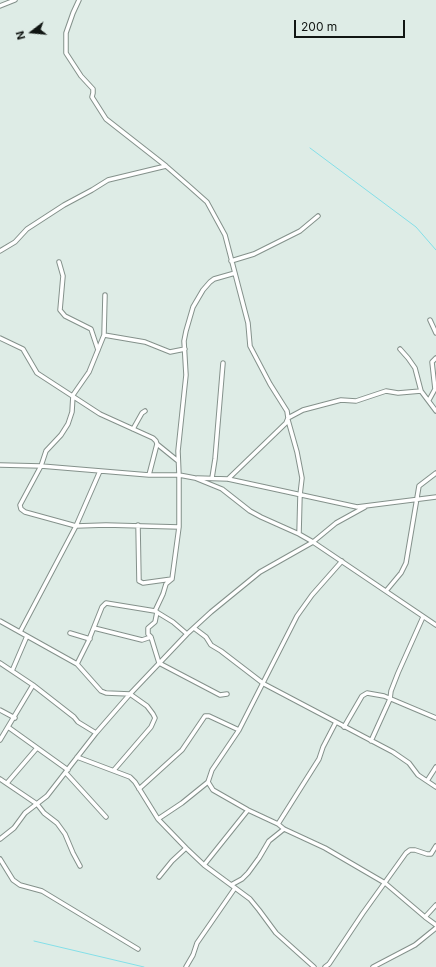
<!DOCTYPE html>
<html>
<head>
<meta charset="utf-8">
<style>
  body { margin:0 }
  #map { position:relative; width:436px; height:967px; overflow:hidden; background:#deece6; font-family:Inter,sans-serif }
  canvas { display:block }
  .north { position:absolute; left:12px; top:12px; width:40px; height:40px; -webkit-text-stroke:3px #deece6; paint-order:stroke; rotate:254deg; font-size:11px; font-weight:700; line-height:16px; text-align:center; color:#111613 }
  .north::after { content:''; display:block; margin:auto; width:14px; height:18px; background:#111613; clip-path:polygon(50% 0,100% 100%,50% 72%,0 100%) }
  .scale { position:absolute; left:294px; top:20px; width:111px; height:18px; box-sizing:border-box; border:2px solid #111613; border-top:0; padding-left:5px; font-size:12px; line-height:14px; white-space:nowrap; color:#111613; -webkit-text-stroke:3px #deece6; paint-order:stroke }
</style>
</head>
<body>
<div id="map">
<canvas width="436" height="967"></canvas>
<div class="north">N</div>
<div class="scale">200 m</div>
</div>
<script>
const ctx = document.querySelector('canvas').getContext('2d');
ctx.lineJoin = 'round';
function shape(rows) {
  const path = new Path2D();
  for (const r of rows) {
    path.moveTo(r[0], r[1]);
    for (let i = 2; i < r.length; i += 2) path.lineTo(r[i], r[i + 1]);
  }
  return path;
}
function stroke(path, color, width, dash) {
  ctx.strokeStyle = color;
  ctx.lineWidth = width;
  ctx.lineCap = dash ? 'butt' : 'round';
  ctx.setLineDash(dash || []);
  ctx.stroke(path);
}
const stream = shape([
  [310,148,416,227,436,250],
  [34,941,144,967]
]);
const minor = shape([
  [79,0,73,13,66,33,66,53,81,76,93,89,93,93,92,97,106,119,166,166,189,186,207,202,225,235,248,323,250,346,270,384,287,411,288,418,286,423,228,479],
  [0,6,15,0],
  [0,251,15,242,27,229,64,205,92,190,108,180,166,166],
  [231,261,254,254,300,231,318,216],
  [59,262,63,276,60,310,65,316,91,329,98,350],
  [105,295,104,335,89,372,73,395,72,412,68,424,61,435,46,451,41,466,20,505,21,509,25,512,76,526,106,525,179,527],
  [430,320,436,333],
  [104,335,145,342,170,352,185,349],
  [0,338,23,349,37,373,100,414,153,438,156,441,157,444,178,461],
  [400,349,408,358,415,368,421,391],
  [429,400,435,389,432,362,436,358],
  [288,418,303,410,341,400,356,401,386,391,398,393,421,391,436,411],
  [288,420,297,452,302,478,300,495,299,534],
  [133,429,142,413,145,411],
  [0,465,41,466,149,475,179,475,195,478,222,489,250,511,261,517,299,534,313,542,436,625],
  [149,475,157,444],
  [197,478,228,479,357,507,436,497],
  [212,478,215,459,223,363],
  [138,525,139,581,143,583,172,579],
  [386,591,401,573,406,563,419,486,436,473],
  [155,611,163,594,166,584,172,579,179,527,179,475,178,451,186,375,184,341,186,331,193,307,203,290,210,282,214,279,235,273],
  [0,621,77,664,101,691,106,693,130,694,147,706,153,714,155,718,151,727,114,770],
  [94,628,142,640,151,637,148,634,148,628,155,622,157,612],
  [194,628,206,637,211,645,221,651,264,684,393,752,409,763,418,775,436,787],
  [20,632,76,526,100,471],
  [70,633,90,639],
  [151,637,159,663,220,695,227,694],
  [0,663,33,685,74,717,78,722,96,733],
  [77,664,88,642,102,607,106,603,155,611,173,622,187,634],
  [12,671,27,636],
  [0,710,15,718],
  [8,727,68,770],
  [344,727,362,696,367,693,384,696,436,718],
  [0,740,33,685],
  [371,741,390,699,391,691,398,673,423,617],
  [77,757,130,777,135,782,158,819,186,848,204,865,250,899,259,910,276,933,314,967],
  [66,773,106,817],
  [0,779,37,804,44,813,57,823,65,834,73,853,80,866],
  [427,781,436,767],
  [208,782,213,790,248,810,278,824,284,829,325,848,385,883,425,917,436,925],
  [7,783,37,748],
  [139,789,182,750,205,716,209,716,239,730],
  [158,819,182,803,208,782,212,770,239,730,297,616,312,595,342,561],
  [278,824,319,759,323,747,336,722],
  [0,839,14,828,25,813,47,796,96,733,130,694,187,634,211,612,260,572,313,542,336,523,365,507],
  [0,859,13,880,20,885,42,891,138,949],
  [204,865,248,810],
  [159,877,172,861,186,848],
  [231,885,242,879,248,873,259,858,269,841,284,829],
  [425,917,436,905],
  [186,967,193,955,197,943,235,888],
  [325,967,329,964,363,913,406,853,410,850,415,850,427,854,431,854,436,846],
  [373,967,415,945,436,928]
]);
stroke(stream, '#84dfe8', 1);
stroke(minor, '#84918b', 5.5);
stroke(minor, '#fff', 3.5);
</script>
</body>
</html>
